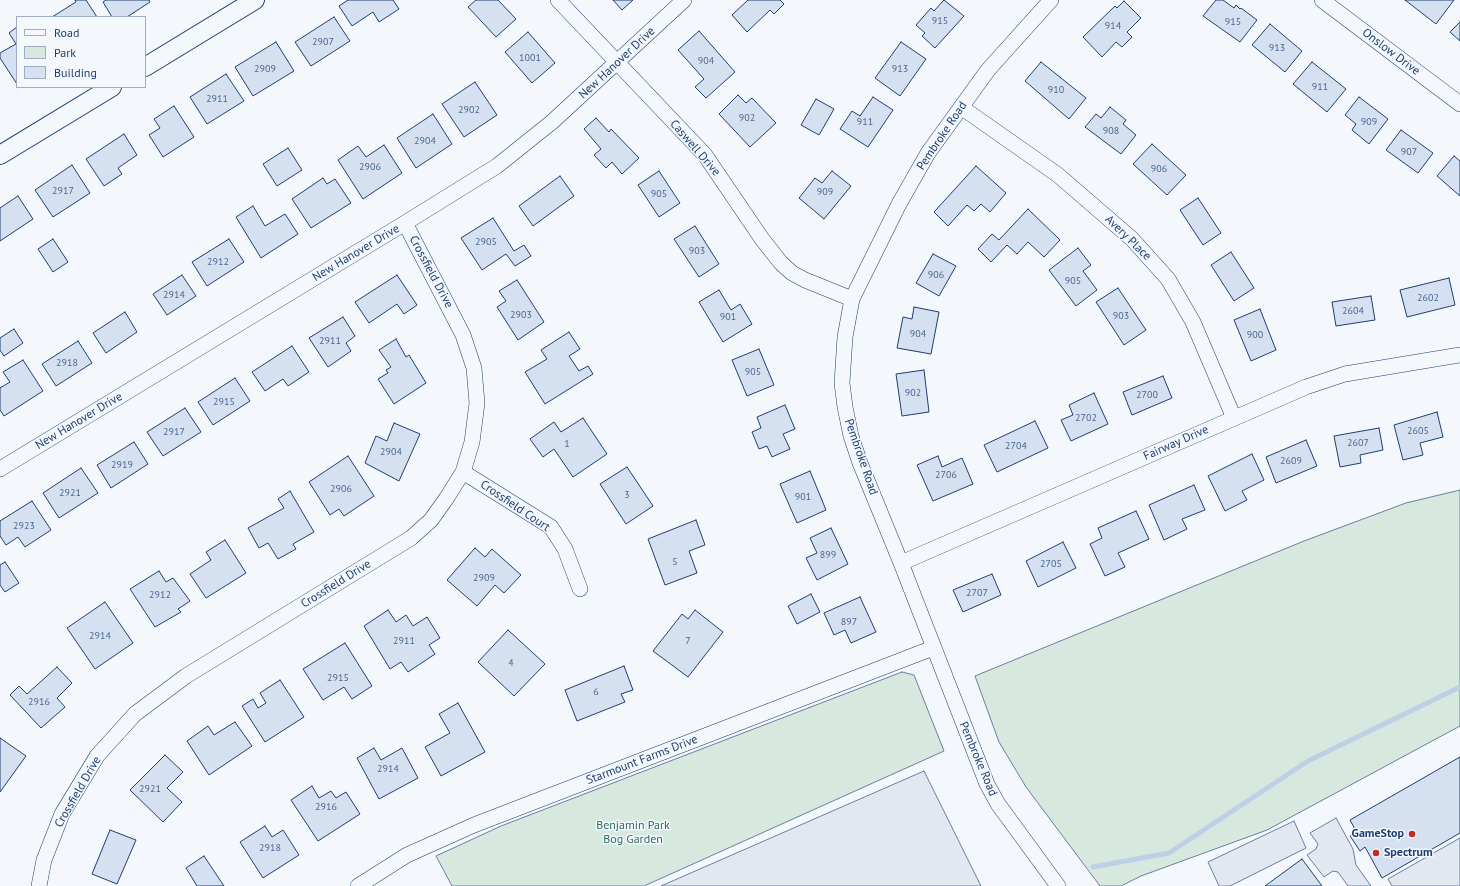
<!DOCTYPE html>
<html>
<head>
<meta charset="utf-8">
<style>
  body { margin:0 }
  #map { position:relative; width:1460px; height:886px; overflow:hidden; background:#f4f7fb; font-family:"PT Sans",sans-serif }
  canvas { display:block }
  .legend { position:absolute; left:16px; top:16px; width:130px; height:72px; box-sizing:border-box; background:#f4f7fb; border:1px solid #9eadc5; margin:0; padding:5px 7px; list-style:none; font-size:12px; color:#1d3f73 }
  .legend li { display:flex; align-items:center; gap:8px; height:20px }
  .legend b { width:20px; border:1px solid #9eadc5 }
</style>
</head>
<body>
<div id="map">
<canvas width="1460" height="886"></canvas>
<ul class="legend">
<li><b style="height:5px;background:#f4f7fb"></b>Road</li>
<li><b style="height:11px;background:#d7e8df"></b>Park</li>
<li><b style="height:11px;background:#d5e0f0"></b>Building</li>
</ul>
</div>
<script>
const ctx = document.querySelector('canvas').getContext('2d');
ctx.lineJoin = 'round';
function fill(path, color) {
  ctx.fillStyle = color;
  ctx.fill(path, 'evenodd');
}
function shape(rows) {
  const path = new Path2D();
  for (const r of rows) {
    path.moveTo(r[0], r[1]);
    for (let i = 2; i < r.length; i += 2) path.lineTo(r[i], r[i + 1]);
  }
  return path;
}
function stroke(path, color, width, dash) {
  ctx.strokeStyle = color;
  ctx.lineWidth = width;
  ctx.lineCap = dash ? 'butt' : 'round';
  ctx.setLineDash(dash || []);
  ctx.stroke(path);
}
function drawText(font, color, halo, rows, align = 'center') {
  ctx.font = font + ' "PT Sans",sans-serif';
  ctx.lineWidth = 3;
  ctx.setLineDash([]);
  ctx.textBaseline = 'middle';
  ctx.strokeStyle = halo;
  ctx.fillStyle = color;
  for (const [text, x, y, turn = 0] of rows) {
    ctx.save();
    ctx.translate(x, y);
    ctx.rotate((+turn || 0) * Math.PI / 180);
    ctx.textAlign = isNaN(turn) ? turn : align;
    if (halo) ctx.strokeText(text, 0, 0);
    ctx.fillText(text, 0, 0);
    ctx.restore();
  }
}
const green = shape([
  [1460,490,1460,726,1267,830,1141,876,1121,886,1100,886,1026,787,999,742,975,676,1304,541,1406,503,1460,490],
  [902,672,914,675,944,751,644,886,452,886,436,856,501,826,902,672]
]);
const parking = shape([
  [924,771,981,886,661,886,924,771],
  [1336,818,1353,849,1356,865,1371,886,1348,886,1338,872,1333,871,1324,877,1307,855,1316,849,1318,844,1310,833,1336,818],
  [1294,821,1306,848,1230,886,1219,886,1208,862,1294,821],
  [1460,838,1460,886,1392,886,1388,879,1460,838]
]);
const stream = shape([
  [1093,867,1169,853,1308,761,1460,687]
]);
const building = shape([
  [75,0,86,0,97,17,52,17,76,2,75,0],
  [106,0,149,0,150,2,127,17,112,17,103,2,106,0],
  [348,0,393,0,399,9,379,22,373,12,352,26,339,6,348,0],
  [476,0,498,0,516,19,496,37,468,7,476,0],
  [613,0,633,0,622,10,613,0],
  [748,0,780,0,784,4,774,14,770,10,747,32,732,15,748,0],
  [944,0,964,16,935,48,922,36,925,33,916,25,931,8,934,11,944,0],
  [1216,0,1223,0,1234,8,1236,5,1240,9,1241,8,1257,20,1240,42,1203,16,1216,0],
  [1405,0,1454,0,1436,24,1405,0],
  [1124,1,1141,18,1127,32,1132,37,1122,47,1116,42,1102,57,1083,37,1115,6,1117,8,1124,1],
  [334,17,350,41,311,66,295,42,334,17],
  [1460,22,1460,41,1450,32,1460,22],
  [1270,24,1302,51,1285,72,1252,45,1270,24],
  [17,27,17,84,0,58,0,53,16,44,9,33,17,27],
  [699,31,735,72,706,98,695,87,704,79,678,50,699,31],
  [528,32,555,63,532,83,505,52,528,32],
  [276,42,294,71,253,96,235,67,276,42],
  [901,42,926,59,900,96,875,78,901,42],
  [1041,62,1086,98,1069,119,1025,81,1041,62],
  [1312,62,1346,89,1327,112,1293,84,1312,62],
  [226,74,244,101,207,124,190,97,226,74],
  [475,82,497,115,464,137,442,104,475,82],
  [738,95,746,103,752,98,776,123,750,147,719,114,738,95],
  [873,97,893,110,868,147,840,129,852,111,860,116,873,97],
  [1359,97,1388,119,1369,144,1352,130,1356,124,1345,115,1359,97],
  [816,99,834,109,819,135,801,125,816,99],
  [174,106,194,137,163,157,149,135,160,128,154,119,174,106],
  [1110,107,1126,120,1123,124,1136,135,1121,154,1085,127,1096,114,1101,118,1110,107],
  [433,114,452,144,416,168,397,138,433,114],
  [596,118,609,132,611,129,639,158,622,174,612,162,606,168,594,155,601,149,584,129,596,118],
  [1401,130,1433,153,1418,173,1386,150,1401,130],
  [124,134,137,155,118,168,122,174,104,186,86,159,124,134],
  [1152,144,1186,175,1167,195,1133,164,1152,144],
  [384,145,402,173,363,199,338,160,358,146,366,157,384,145],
  [288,148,302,170,277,186,263,164,288,148],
  [1454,156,1460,161,1460,196,1437,176,1454,156],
  [72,165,90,193,53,217,35,190,72,165],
  [976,166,1006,193,990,212,981,204,974,211,967,205,948,226,934,212,976,166],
  [659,171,680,203,659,217,638,185,659,171],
  [832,171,851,186,824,219,799,198,815,178,822,183,832,171],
  [560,176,574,196,533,226,519,206,560,176],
  [323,178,327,184,335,179,351,203,311,228,292,199,323,178],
  [18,196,33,219,0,241,0,208,18,196],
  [1198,198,1221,233,1203,245,1180,210,1198,198],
  [253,206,265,226,285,214,298,234,261,258,236,217,253,206],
  [1028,209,1060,240,1044,257,1028,242,1017,254,1007,245,991,262,978,249,992,234,999,240,1028,209],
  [493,218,514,251,524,245,531,256,515,266,506,254,482,270,461,238,493,218],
  [695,226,719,264,699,277,674,239,695,226],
  [53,239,68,262,53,272,38,249,53,239],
  [229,239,244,262,207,286,192,262,229,239],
  [1078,248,1091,265,1083,271,1097,290,1076,306,1049,270,1078,248],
  [1231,252,1254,288,1234,301,1211,265,1231,252],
  [933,254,956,266,939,296,916,283,933,254],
  [182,275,196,296,167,315,153,294,182,275],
  [397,275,417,305,404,314,397,304,369,323,355,302,397,275],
  [1449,278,1455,305,1407,317,1400,290,1449,278],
  [517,280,544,322,518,340,497,307,506,301,499,291,517,280],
  [1118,288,1146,330,1124,345,1096,302,1118,288],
  [719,290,731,310,740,304,752,324,723,342,699,302,719,290],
  [1371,296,1375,320,1336,326,1332,302,1371,296],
  [914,307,939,312,931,354,897,348,903,317,912,319,914,307],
  [1260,309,1276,350,1251,361,1234,320,1260,309],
  [125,312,137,332,106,353,93,333,125,312],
  [343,317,355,336,346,343,351,351,328,367,309,338,343,317],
  [14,329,23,343,4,356,0,350,0,338,14,329],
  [569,332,580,349,569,356,579,371,588,366,593,374,545,404,525,372,547,359,541,350,569,332],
  [396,339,406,357,409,355,426,383,394,404,378,379,388,373,386,370,391,367,379,350,396,339],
  [78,341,92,363,56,386,42,364,78,341],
  [292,346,309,372,288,386,283,379,265,391,252,372,292,346],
  [759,349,774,385,747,396,732,360,759,349],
  [23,360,43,391,4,416,0,410,0,388,10,382,3,372,23,360],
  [924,370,929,412,902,416,896,374,924,370],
  [1163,376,1172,398,1132,415,1123,392,1163,376],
  [235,378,250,401,213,425,198,402,235,378],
  [1094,393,1108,424,1071,441,1061,420,1073,415,1069,405,1094,393],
  [785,405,795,429,783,434,790,449,772,457,767,446,759,449,752,432,761,428,757,417,785,405],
  [185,408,201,432,163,456,147,432,185,408],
  [1437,412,1443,437,1420,443,1423,455,1403,460,1394,425,1437,412],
  [583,418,607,454,573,477,554,449,543,457,530,439,554,422,561,432,583,418],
  [1035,421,1048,448,997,472,984,445,1035,421],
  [394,423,420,434,399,481,365,463,376,436,387,441,394,423],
  [1379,428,1383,450,1360,455,1361,463,1340,467,1334,436,1379,428],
  [1306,440,1317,466,1276,483,1266,457,1306,440],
  [134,442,148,464,111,488,97,465,134,442],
  [1252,454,1264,480,1242,491,1247,500,1225,511,1208,476,1252,454],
  [348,456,374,496,344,516,339,509,330,515,309,482,348,456],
  [938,456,942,467,962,458,973,484,933,501,917,465,938,456],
  [627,467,653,506,626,524,600,484,627,467],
  [81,468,98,493,59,518,43,493,81,468],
  [810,471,826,510,797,523,780,484,810,471],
  [1194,485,1205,510,1182,519,1187,529,1164,540,1149,505,1194,485],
  [290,491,314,532,293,544,296,549,278,559,268,543,259,548,248,528,284,508,278,499,290,491],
  [32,501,51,530,25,547,18,537,6,545,0,536,0,521,32,501],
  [1136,511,1149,539,1118,553,1125,567,1105,576,1090,544,1102,538,1098,528,1136,511],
  [696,520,705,545,689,551,697,573,665,585,648,539,696,520],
  [831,528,848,564,817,580,806,558,817,553,810,538,831,528],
  [225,540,246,573,206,598,190,574,211,560,206,552,225,540],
  [1063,542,1076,568,1038,587,1026,561,1063,542],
  [475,548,485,557,492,549,521,575,504,593,495,585,477,606,447,580,475,548],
  [5,562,19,583,5,592,0,585,0,565,5,562],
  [159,571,166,582,173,578,190,601,178,609,181,612,155,627,130,589,159,571],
  [992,574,1001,595,963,612,953,590,992,574],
  [811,594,820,612,797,624,788,606,811,594],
  [860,597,876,632,851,643,845,630,834,635,824,613,860,597],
  [105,602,133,643,95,669,67,628,105,602],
  [388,610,396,622,406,615,413,626,427,617,440,638,429,645,435,654,408,672,401,662,390,669,364,626,388,610],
  [695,610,723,632,688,677,653,651,682,614,688,619,695,610],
  [508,630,545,664,514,696,478,662,508,630],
  [345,643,372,686,352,699,344,687,323,700,303,669,345,643],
  [624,666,633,690,621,694,625,702,577,721,565,690,624,666],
  [57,667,72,683,57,698,65,707,41,728,10,695,19,686,27,694,57,667],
  [280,680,304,717,265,742,242,706,253,699,258,708,266,703,260,693,280,680],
  [458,703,485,752,441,776,425,747,450,733,439,714,458,703],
  [235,722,252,746,209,775,187,741,208,726,214,735,235,722],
  [0,738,26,756,0,792,0,738],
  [374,748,381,760,402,748,418,778,379,799,357,758,374,748],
  [165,755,183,772,167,788,182,802,163,822,130,790,165,755],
  [1460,757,1460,833,1382,878,1365,847,1360,851,1350,836,1357,833,1350,820,1460,757],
  [312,786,319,798,331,791,336,798,346,792,360,814,318,841,291,800,312,786],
  [265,826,272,837,283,830,299,855,263,878,240,842,265,826],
  [110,830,136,840,117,884,92,874,110,830],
  [204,856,224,886,197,886,186,868,204,856],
  [1302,859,1322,886,1265,886,1302,859]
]);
const minor = shape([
  [558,0,705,155,762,239,781,263,792,273,805,280,852,299],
  [1051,0,988,70,928,153,899,204,852,299,845,337,842,383,845,407,851,436,860,463,901,563,987,784,998,804,1058,886],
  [1322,0,1460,104],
  [961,107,1058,175,1132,239,1168,279,1193,322,1234,418],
  [0,469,405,223,497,166,552,122,684,0],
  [463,472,551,527,565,549,580,589],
  [901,563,1306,387,1345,374,1460,355],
  [39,886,44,860,62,814,97,756,135,714,186,676,411,538,431,520,446,499,463,472,472,442,477,403,474,368,463,335,405,223],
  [358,886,407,855,474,825,933,648]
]);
const tertiary = shape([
  [145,67,255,0],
  [0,155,112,87]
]);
const markers = [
  [1412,834,4,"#c62828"],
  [1376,853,4,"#c62828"]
];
const numberNames = [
  ["915",940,21],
  ["915",1233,22],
  ["914",1113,26],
  ["2907",323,42],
  ["913",1277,48],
  ["1001",530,58],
  ["904",706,61],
  ["2909",265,69],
  ["913",900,69],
  ["911",1320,87],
  ["910",1056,90],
  ["2911",217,99],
  ["2902",469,110],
  ["902",747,118],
  ["911",865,122],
  ["909",1369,122],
  ["908",1111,131],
  ["2904",425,141],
  ["907",1409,152],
  ["2906",370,167],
  ["906",1159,169],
  ["2917",63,191],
  ["909",825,192],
  ["905",659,194],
  ["2905",486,242],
  ["903",697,251],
  ["2912",218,262],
  ["906",936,275],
  ["905",1073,281],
  ["2914",174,295],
  ["2602",1428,298],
  ["2604",1353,311],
  ["2903",521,315],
  ["903",1121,316],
  ["901",728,317],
  ["904",918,334],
  ["900",1255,335],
  ["2911",330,341],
  ["2918",67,363],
  ["905",753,372],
  ["902",913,393],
  ["2700",1147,395],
  ["2915",224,402],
  ["2702",1086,418],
  ["2605",1418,431],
  ["2917",174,432],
  ["2607",1358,443],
  ["1",567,444],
  ["2704",1016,446],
  ["2904",391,452],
  ["2609",1291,461],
  ["2919",122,465],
  ["2706",946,475],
  ["2906",341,489],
  ["2921",70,493],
  ["3",627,495],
  ["901",803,497],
  ["2923",24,526],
  ["899",828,555],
  ["5",675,562],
  ["2705",1051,564],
  ["2909",484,578],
  ["2707",977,593],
  ["2912",160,595],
  ["897",849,622],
  ["2914",100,636],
  ["2911",404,641],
  ["7",688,641],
  ["4",511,663],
  ["2915",338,678],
  ["6",596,692],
  ["2916",39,702],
  ["2914",388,769],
  ["2921",150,789],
  ["2916",326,807],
  ["2918",270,848]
];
const streetNames = [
  ["Onslow Drive",1391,52,37],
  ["New Hanover Drive",617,63,-43],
  ["Pembroke Road",942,136,-56],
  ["Caswell Drive",695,148,49],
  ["Avery Place",1128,238,44],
  ["New Hanover Drive",356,253,-31],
  ["Crossfield Drive",431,272,62],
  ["New Hanover Drive",79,421,-31],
  ["Fairway Drive",1176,443,-24],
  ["Pembroke Road",861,457,71],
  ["Crossfield Court",515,506,34],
  ["Crossfield Drive",336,584,-32],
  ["Pembroke Road",978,759,67],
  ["Starmount Farms Drive",642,760,-21],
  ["Crossfield Drive",78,792,-60]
];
const parkNames = [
  ["Benjamin Park",633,826],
  ["Bog Garden",633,840]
];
const poiNames = [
  ["GameStop",1404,834],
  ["Spectrum",1384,853,"left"]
];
fill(green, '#d7e8df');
stroke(green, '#687fa3', 1);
fill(parking, '#e3e8f0');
stroke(parking, '#687fa3', 1);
stroke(stream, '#bed0e5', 5);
fill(building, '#d5e0f0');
stroke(building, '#1d3f73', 1);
stroke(minor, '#1d3f73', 16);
stroke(tertiary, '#1d3f73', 20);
stroke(minor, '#f4f7fb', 15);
stroke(tertiary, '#f4f7fb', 18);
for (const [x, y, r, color] of markers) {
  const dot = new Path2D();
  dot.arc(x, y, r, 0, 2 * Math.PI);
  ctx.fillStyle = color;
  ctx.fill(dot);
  stroke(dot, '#f4f7fb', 1.5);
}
drawText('10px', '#4b6792', null, numberNames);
drawText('12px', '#1d3f73', '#f4f7fb', streetNames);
drawText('12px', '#2c6c60', '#f4f7fb', parkNames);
drawText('bold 12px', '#1d3f73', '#f4f7fb', poiNames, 'right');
</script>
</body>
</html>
